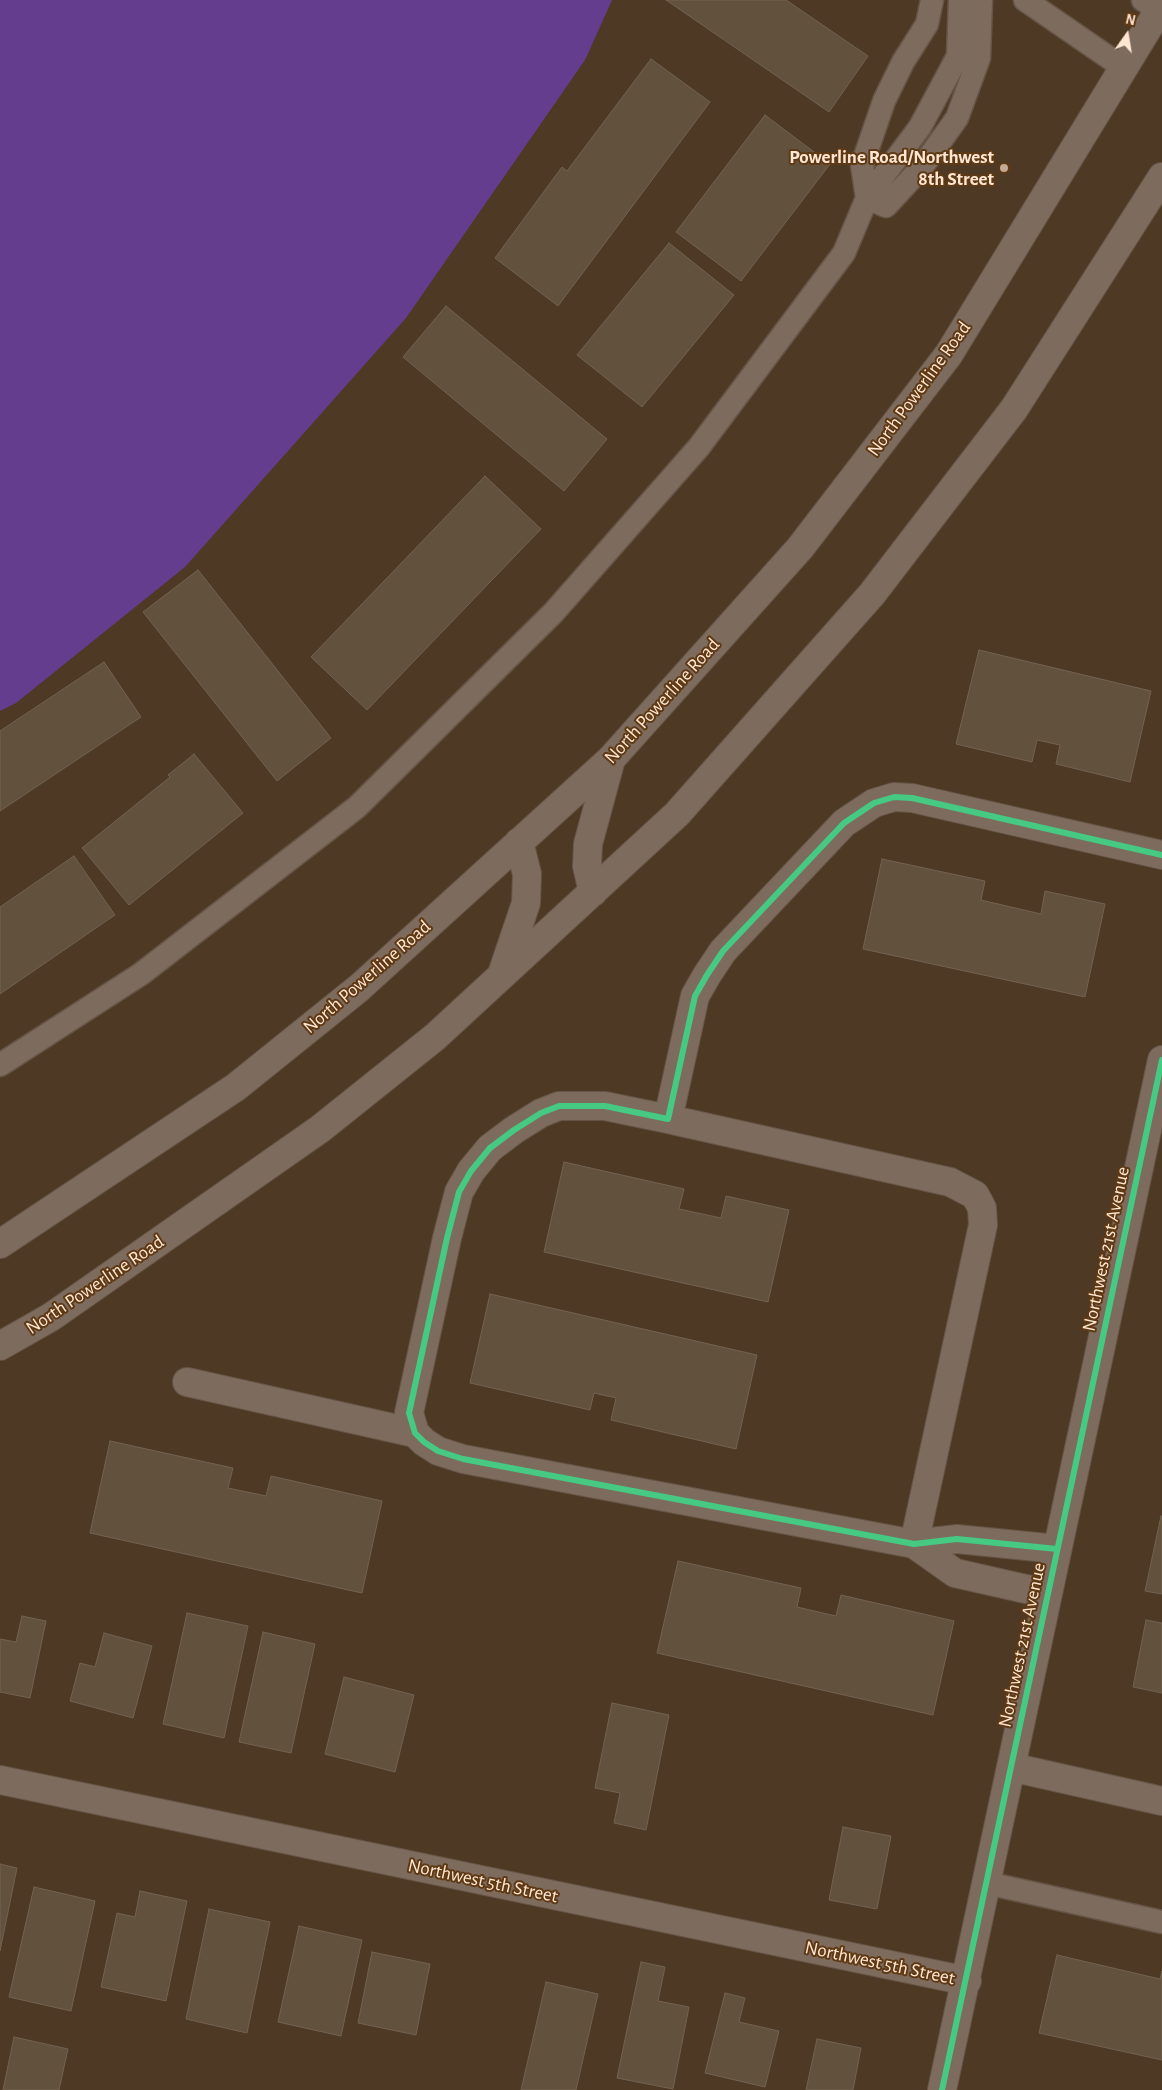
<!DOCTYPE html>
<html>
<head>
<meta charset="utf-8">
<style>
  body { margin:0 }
  #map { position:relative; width:1162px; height:2090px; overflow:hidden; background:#4e3925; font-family:"Alegreya Sans",sans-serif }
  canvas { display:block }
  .north { position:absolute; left:1102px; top:10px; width:50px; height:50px; -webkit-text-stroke:4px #5f3914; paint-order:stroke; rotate:13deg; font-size:14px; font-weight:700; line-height:20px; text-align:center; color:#ffe7d3 }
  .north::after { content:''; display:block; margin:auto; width:18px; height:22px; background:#ffe7d3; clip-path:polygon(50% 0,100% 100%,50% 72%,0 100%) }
</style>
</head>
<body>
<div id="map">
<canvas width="1162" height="2090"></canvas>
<div class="north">N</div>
</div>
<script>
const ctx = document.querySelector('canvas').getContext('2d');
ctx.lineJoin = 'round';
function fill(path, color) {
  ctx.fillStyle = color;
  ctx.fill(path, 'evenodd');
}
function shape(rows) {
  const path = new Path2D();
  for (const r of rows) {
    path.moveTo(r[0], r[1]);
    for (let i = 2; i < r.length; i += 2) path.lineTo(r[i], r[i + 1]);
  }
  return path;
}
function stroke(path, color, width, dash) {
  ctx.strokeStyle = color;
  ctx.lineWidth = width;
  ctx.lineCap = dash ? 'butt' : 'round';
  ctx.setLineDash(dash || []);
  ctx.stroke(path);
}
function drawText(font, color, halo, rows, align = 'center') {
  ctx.font = font + ' "Alegreya Sans",sans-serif';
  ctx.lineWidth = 4;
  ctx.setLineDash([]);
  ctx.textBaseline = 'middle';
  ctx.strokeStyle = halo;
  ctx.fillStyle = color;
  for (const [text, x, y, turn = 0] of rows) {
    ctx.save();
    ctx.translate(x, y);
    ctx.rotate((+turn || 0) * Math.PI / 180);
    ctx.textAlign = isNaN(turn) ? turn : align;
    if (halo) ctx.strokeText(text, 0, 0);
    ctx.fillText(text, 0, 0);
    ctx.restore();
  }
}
const water = shape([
  [0,0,612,0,585,60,406,318,185,567,16,703,0,711]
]);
const building = shape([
  [666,0,786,0,868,56,829,112,666,0],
  [651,59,710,102,558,306,495,258,562,167,567,171,651,59],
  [765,115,830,164,741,281,676,232,765,115],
  [669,243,734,295,642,407,577,355,669,243],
  [446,306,607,439,564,491,403,357,446,306],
  [485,476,541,529,367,710,311,657,485,476],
  [198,570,331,738,277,781,143,612,198,570],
  [979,650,1151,691,1130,782,1056,764,1060,745,1037,740,1032,762,956,744,979,650],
  [104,662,141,717,0,811,0,731,104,662],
  [194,754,243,813,129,905,82,848,170,777,168,775,194,754],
  [74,856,115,915,0,994,0,907,74,856],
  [882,859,985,881,981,900,1041,914,1045,891,1105,904,1085,997,863,949,882,859],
  [564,1162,684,1189,679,1209,721,1218,726,1196,789,1210,768,1302,544,1252,564,1162],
  [490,1294,757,1355,736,1449,611,1420,616,1398,594,1393,590,1410,470,1383,490,1294],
  [110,1441,233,1468,228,1488,266,1496,271,1476,382,1501,362,1593,90,1533,110,1441],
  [1161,1516,1162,1516,1162,1594,1145,1591,1161,1516],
  [678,1561,801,1588,797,1607,836,1616,841,1595,954,1621,933,1715,657,1653,678,1561],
  [187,1613,248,1626,224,1738,163,1724,187,1613],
  [22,1616,46,1621,30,1698,0,1692,0,1639,16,1642,22,1616],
  [1146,1620,1162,1623,1162,1693,1133,1687,1146,1620],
  [263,1632,315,1644,291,1753,239,1742,263,1632],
  [104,1633,152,1646,133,1718,70,1701,80,1663,95,1667,104,1633],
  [344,1677,414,1695,395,1772,325,1754,344,1677],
  [612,1703,669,1715,646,1830,614,1823,620,1793,595,1788,612,1703],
  [843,1827,891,1836,877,1909,829,1900,843,1827],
  [0,1864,17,1868,0,1951,0,1864],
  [34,1887,95,1901,71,2011,9,1997,34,1887],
  [140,1891,187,1901,166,2001,101,1987,117,1913,135,1917,140,1891],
  [209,1909,270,1922,247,2033,186,2019,209,1909],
  [299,1926,362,1940,341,2036,278,2022,299,1926],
  [372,1952,430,1964,416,2035,358,2023,372,1952],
  [1057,1955,1160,1979,1162,1971,1162,2060,1039,2033,1057,1955],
  [641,1962,665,1967,658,2001,689,2007,673,2089,617,2078,641,1962],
  [546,1982,598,1994,576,2090,521,2090,546,1982],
  [725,1993,745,1998,739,2022,779,2031,765,2087,705,2073,725,1993],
  [14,2037,68,2049,59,2090,3,2090,14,2037],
  [817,2039,861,2048,853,2090,806,2090,817,2039]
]);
const service = shape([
  [1025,0,1124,68],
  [1143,0,1160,10],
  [867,198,886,206,922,167,957,118,979,58,981,0],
  [867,198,862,165,884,101,903,62,927,24,932,0],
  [0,1065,141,974,357,807,554,612,699,447,844,253,867,198,920,127,958,56,960,0],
  [987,1883,1162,1922]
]);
const minor = shape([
  [668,1119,950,1182,975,1195,982,1208,983,1225,914,1544],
  [187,1382,415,1433],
  [914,1544,955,1573,1048,1594],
  [1057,1549,957,1539,914,1544,463,1459,438,1451,424,1442,415,1433,409,1413,447,1238,459,1192,471,1171,490,1148,514,1130,541,1113,559,1106,605,1106,668,1119,695,996,707,975,723,951,844,823,874,803,894,797,912,798,1162,855],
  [1011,1767,1162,1801],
  [0,1780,967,1981],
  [942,2090,1162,1060]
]);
const secondary = shape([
  [593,892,587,866,588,844,611,759],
  [502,974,526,903,527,874,519,842],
  [0,1244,236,1087,359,988,611,759,800,548,949,354,1162,5],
  [0,1346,51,1317,320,1129,435,1037,677,814,872,594,1014,409,1162,177]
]);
const cycleway = shape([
  [1057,1549,957,1539,914,1544,463,1459,438,1451,424,1442,415,1433,409,1413,447,1238,459,1192,471,1171,490,1148,514,1130,541,1113,559,1106,605,1106,668,1119,695,996,707,975,723,951,844,823,874,803,894,797,912,798,1162,855],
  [942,2090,1162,1060]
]);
const markers = [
  [1004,168,5,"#c1aa96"]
];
const poiNames = [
  ["Powerline Road/Northwest",994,157],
  ["8th Street",994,179]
];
const streetNames = [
  ["North Powerline Road",919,389,-54],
  ["North Powerline Road",662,701,-48],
  ["North Powerline Road",367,977,-41],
  ["Northwest 21st Avenue",1106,1249,-78],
  ["North Powerline Road",95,1285,-34],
  ["Northwest 21st Avenue",1022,1645,-78],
  ["Northwest 5th Street",483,1881,12],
  ["Northwest 5th Street",880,1963,12]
];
fill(water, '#643d8e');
fill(building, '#62523d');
stroke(building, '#726250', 1);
stroke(service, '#665546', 25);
stroke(minor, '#665546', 30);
stroke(secondary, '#665546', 30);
stroke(service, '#7d6c5e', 22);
stroke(minor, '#7d6c5e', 28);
stroke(secondary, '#7d6c5e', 28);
stroke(cycleway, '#46c982', 6);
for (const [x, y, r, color] of markers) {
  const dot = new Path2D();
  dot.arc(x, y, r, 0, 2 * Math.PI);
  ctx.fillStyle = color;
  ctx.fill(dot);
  stroke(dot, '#5f3914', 2);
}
drawText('bold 19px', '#ffe7d3', '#5f3914', poiNames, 'right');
drawText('19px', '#ffe7d3', '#5f3914', streetNames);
</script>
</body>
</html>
